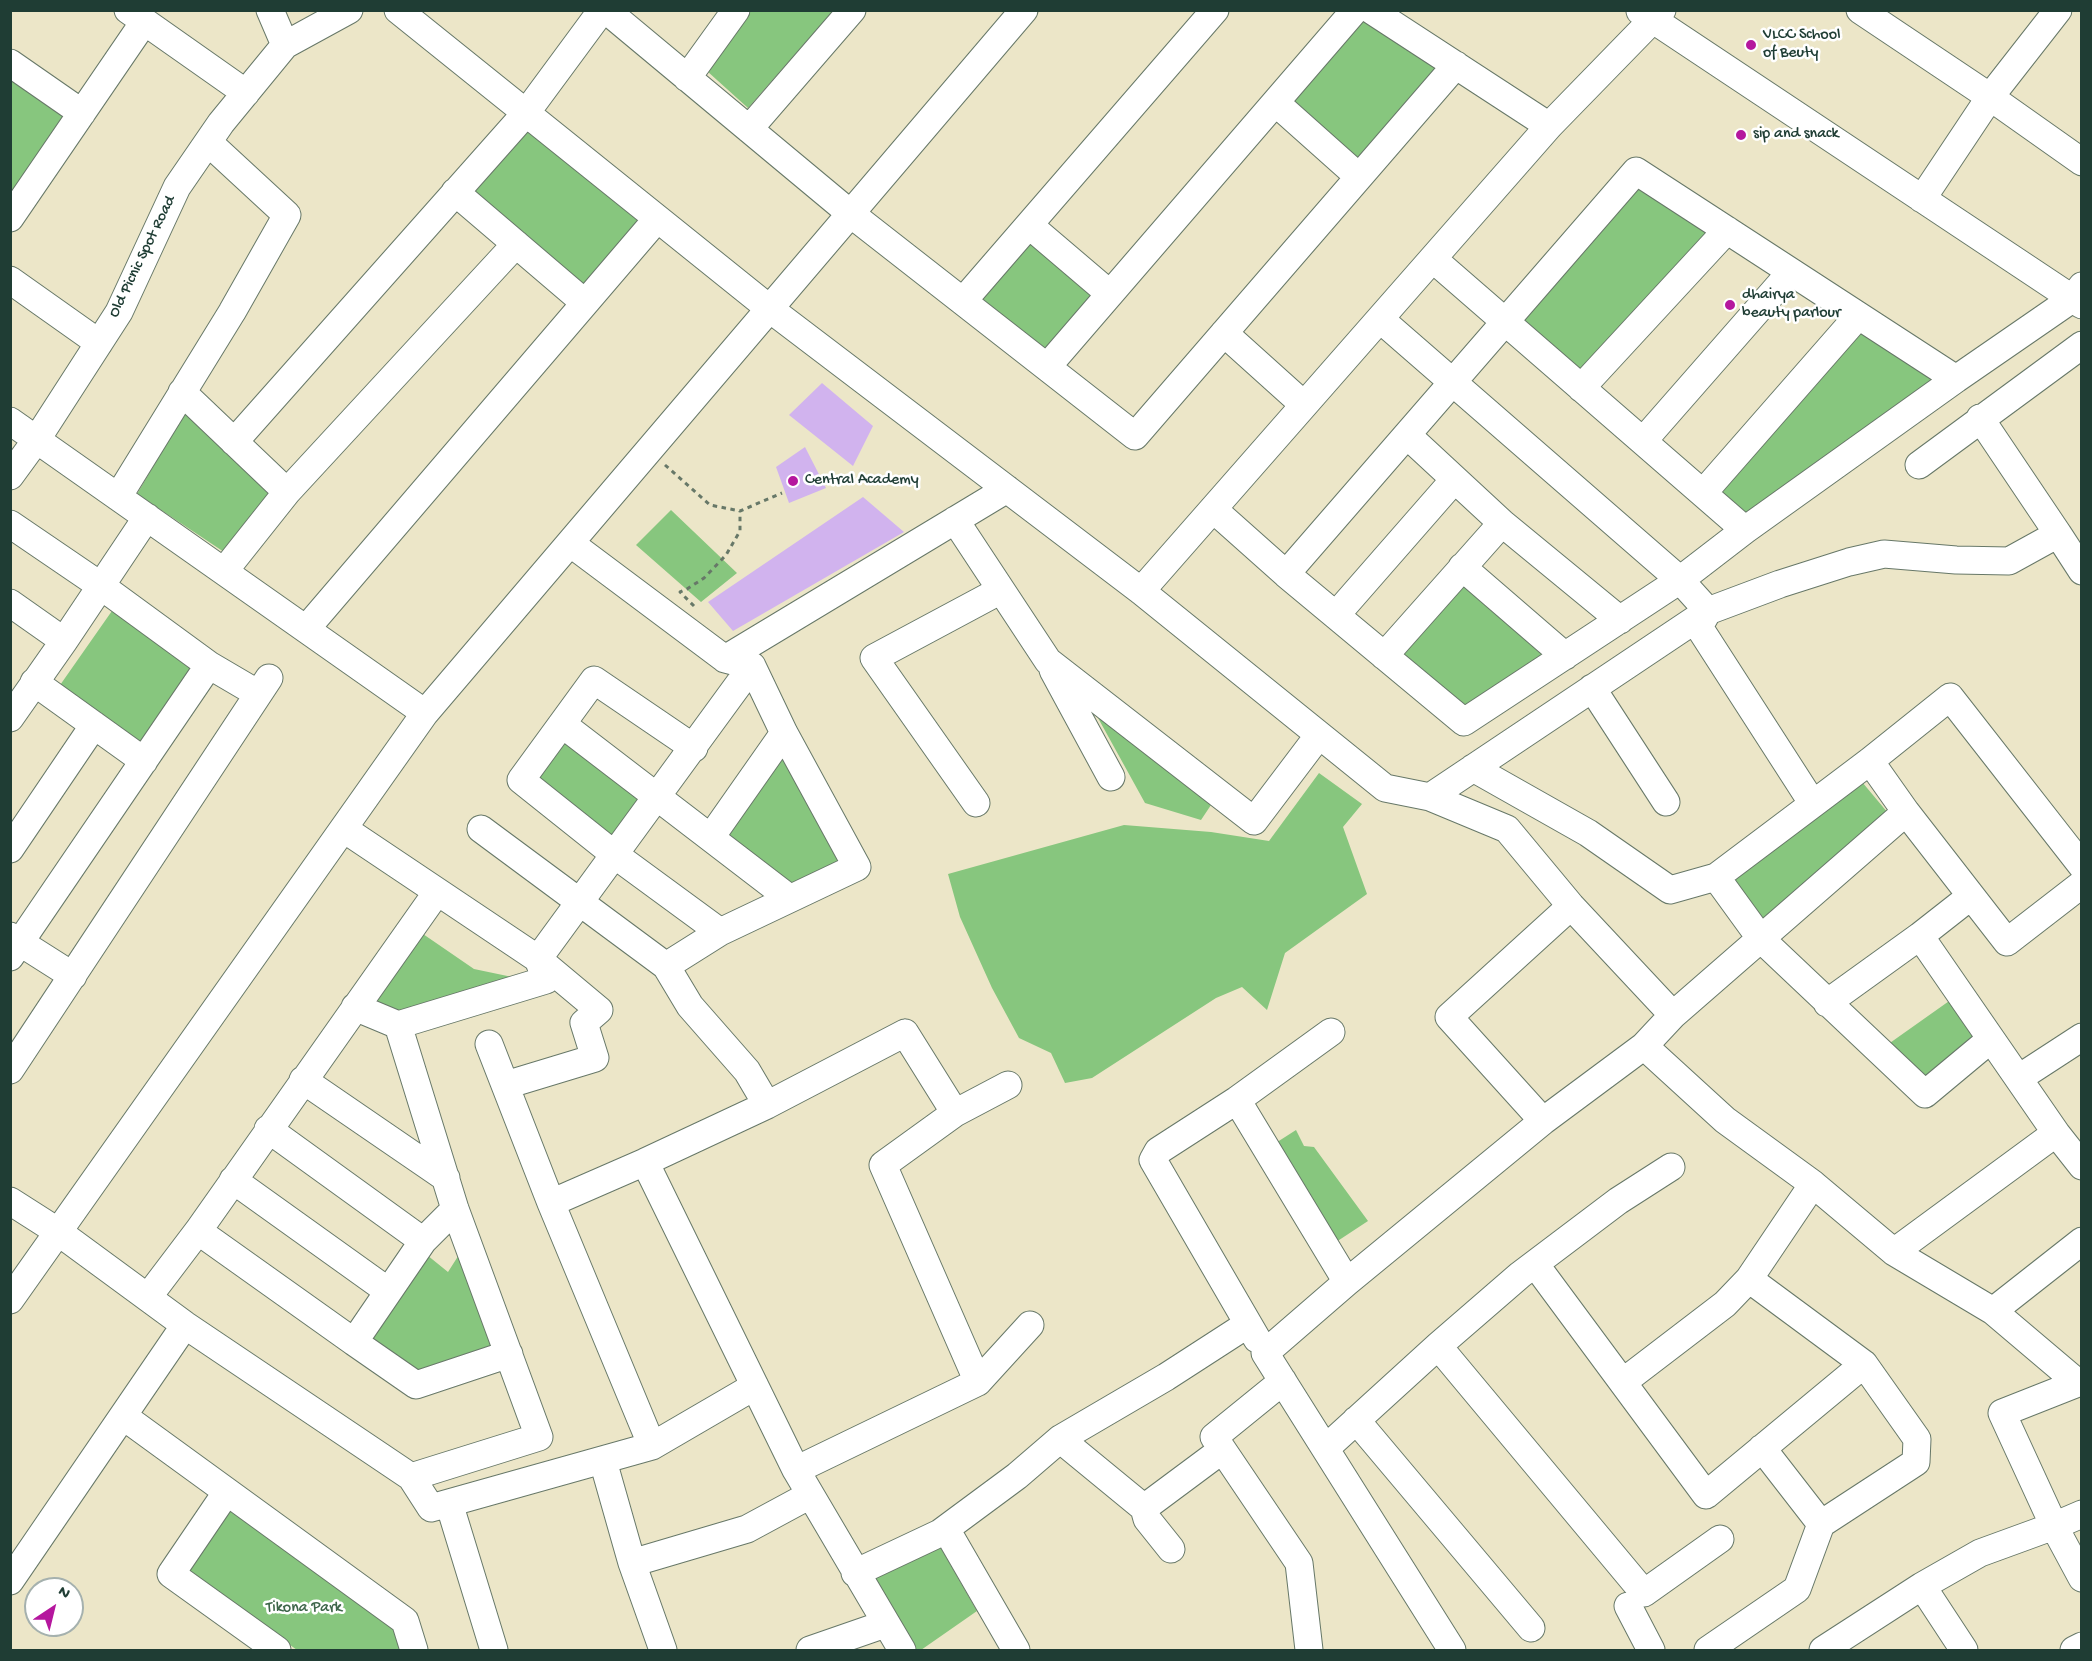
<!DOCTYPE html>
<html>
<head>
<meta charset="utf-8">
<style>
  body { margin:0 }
  #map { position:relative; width:2092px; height:1661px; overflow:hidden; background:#ece6c8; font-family:"Gochi Hand",sans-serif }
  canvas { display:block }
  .frame { position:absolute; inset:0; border:12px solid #1f3d34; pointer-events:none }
  .north { position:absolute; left:24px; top:1577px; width:60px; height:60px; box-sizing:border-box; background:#fff; border:2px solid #a5b1ae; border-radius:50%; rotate:35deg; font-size:16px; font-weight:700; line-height:24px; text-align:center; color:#1f3d34 }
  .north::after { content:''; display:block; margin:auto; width:21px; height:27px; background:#b5179e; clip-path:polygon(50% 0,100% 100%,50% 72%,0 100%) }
</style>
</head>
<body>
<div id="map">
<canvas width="2092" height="1661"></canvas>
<div class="frame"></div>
<div class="north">N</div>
</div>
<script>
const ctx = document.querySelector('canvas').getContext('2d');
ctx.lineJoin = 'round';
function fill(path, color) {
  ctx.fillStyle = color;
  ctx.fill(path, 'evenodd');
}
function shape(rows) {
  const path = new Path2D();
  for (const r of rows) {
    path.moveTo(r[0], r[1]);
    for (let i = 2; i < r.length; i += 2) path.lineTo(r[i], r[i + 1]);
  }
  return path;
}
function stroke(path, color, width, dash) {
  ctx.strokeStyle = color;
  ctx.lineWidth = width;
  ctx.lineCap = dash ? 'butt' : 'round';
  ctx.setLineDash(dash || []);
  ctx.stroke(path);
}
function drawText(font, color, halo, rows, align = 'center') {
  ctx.font = font + ' "Gochi Hand",sans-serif';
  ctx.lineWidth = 5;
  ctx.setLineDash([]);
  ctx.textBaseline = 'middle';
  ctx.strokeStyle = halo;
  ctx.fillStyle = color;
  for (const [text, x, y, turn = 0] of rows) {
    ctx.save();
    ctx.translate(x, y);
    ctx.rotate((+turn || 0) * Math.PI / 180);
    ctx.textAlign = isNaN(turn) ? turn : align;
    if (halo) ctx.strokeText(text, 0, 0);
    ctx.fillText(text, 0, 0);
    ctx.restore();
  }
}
const green = shape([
  [751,11,833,11,748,108,707,71],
  [1365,16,1445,65,1359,165,1288,104],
  [11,73,67,113,11,194],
  [525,123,643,216,583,290,466,191],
  [1637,182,1714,233,1586,383,1515,322],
  [1031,241,1097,298,1047,357,977,300],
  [1858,325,1942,381,1743,528,1711,493],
  [187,409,280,500,230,556,137,494],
  [671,510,737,573,701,602,636,545],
  [1463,581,1550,654,1467,710,1398,653],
  [114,608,199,667,144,747,58,688],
  [1087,698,1215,799,1201,820,1145,803],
  [566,737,646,796,618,839,535,781],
  [781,747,850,864,791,892,719,834],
  [1319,773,1362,804,1343,827,1367,894,1285,953,1267,1010,1242,987,1216,998,1092,1078,1065,1083,1051,1053,1019,1038,992,988,960,917,948,874,1124,825,1211,832,1269,841],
  [1857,776,1888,813,1761,923,1726,877],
  [423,934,474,969,517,978,399,1016,368,1005],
  [1952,999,1982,1037,1924,1086,1887,1045],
  [1296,1130,1304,1146,1314,1147,1368,1221,1330,1246,1271,1146],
  [462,1250,498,1350,416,1378,365,1342,427,1255,448,1272],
  [228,1508,397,1629,404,1650,297,1650,186,1570],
  [938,1543,977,1611,921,1650,906,1650,862,1575]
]);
const building = shape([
  [822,383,873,426,853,466,789,415],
  [805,447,826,488,789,503,776,467],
  [863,497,904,532,733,631,708,602]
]);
const path = shape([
  [665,465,710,505,740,511,782,493],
  [694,606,680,592,687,589,704,578,726,555,740,531,740,511]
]);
const minor = shape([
  [128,10,246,93],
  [270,10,285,45],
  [398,10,770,309,1141,591,1385,788,1430,797,1507,829,1571,906,1673,1015,1644,1046,1543,1121,1347,1282,1265,1353,1452,1650],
  [606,10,851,214,1135,436,1456,65],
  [1371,10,1549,126],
  [1860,10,1990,97,2082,162],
  [1640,11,2082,305],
  [10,63,82,113],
  [687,78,736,10],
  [1276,103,1359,177],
  [749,129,852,10],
  [455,192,585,303],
  [1922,199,1990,97,2058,10],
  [10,218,144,22],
  [1029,225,1110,294],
  [1433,259,1745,530],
  [10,280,99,343],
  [963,301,1215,10],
  [1380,319,1680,580,1708,611],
  [1224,333,1304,405],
  [1047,367,1355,10],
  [1581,388,1727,230],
  [182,392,287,492],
  [1980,418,2058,534],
  [10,421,425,713],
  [1407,435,1502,523,1620,620],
  [1643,441,1791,272],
  [234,442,526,113,602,10],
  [1919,465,2082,345],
  [10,476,37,439,119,312,177,187,221,123,285,45,349,10],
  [1703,493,1858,316],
  [118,497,232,312,287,215,208,142],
  [1213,509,1286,574,1636,171,1956,379,2072,299,2082,286],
  [955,520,1048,661,1254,821,1319,735],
  [10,524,101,586,209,665,255,692,256,696],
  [570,543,725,659,752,666,784,733,857,867,720,932,666,966,690,1006,747,1071,767,1105],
  [1462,567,1565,656],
  [225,570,287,492,516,244],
  [1286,574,1464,722,1680,580,1745,530,1956,379],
  [1141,591,1549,126,1662,10],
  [10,603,64,641],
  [1708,611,1699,627,1813,804,1870,761,1950,697,2082,866],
  [1336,615,1454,480],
  [306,629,657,219],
  [1384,656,1502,523],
  [725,659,1007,489],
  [1053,670,1111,777],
  [34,682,144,761],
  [1592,688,1666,802],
  [10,718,64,641,147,517],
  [562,724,789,898],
  [694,748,594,680,521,780,615,855,720,932],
  [1870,761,1906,812,2007,942,2082,884],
  [1473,768,1588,833,1670,890,1716,877],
  [1430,797,1708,611,1780,584,1849,562,1884,554,1956,560,2009,561,2058,534,2082,571],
  [976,803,874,658,1001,590],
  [1813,804,1716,877,1761,939,1925,1094,1991,1039],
  [344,829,538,959,546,980,398,1025,455,1209,539,1437,411,1477],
  [481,829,666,966],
  [711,837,784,733],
  [10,849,94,725],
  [10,936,73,976],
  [10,957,209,665],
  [1827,1003,1920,936],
  [355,1007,398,1025],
  [1673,1015,1906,812],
  [905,1033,955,1113,883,1165,978,1382,796,1470,645,1162,767,1105,905,1033],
  [489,1044,551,1203,652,1446],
  [1644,1046,1725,1120,1813,1184,1894,1252,1993,1311,2078,1383,2002,1413,2054,1526,2082,1578],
  [10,1070,269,678],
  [2019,1078,2082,1037],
  [303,1080,446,1178],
  [506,1085,595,1058,584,1023,599,1010,538,959,752,666],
  [1237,1100,1347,1282],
  [955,1113,1008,1085],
  [1543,1121,1449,1017,1571,906],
  [268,1129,423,1241],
  [2056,1133,2082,1166],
  [233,1180,388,1291],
  [10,1201,57,1231,185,1325,411,1477,431,1508,652,1446,755,1386],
  [551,1203,645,1162],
  [455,1209,423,1241,354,1342,416,1385,509,1354],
  [198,1231,354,1342],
  [1894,1252,2056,1133,1920,936,1971,896],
  [1535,1264,1706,1495,1864,1364,1917,1439,1916,1462,1821,1524],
  [1749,1279,1864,1364],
  [148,1297,198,1231,437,892],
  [10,1300,425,713,1024,10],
  [1993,1311,2082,1241],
  [1257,1339,1153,1160,1158,1151,1237,1100,1331,1032],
  [1438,1346,1644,1593,1720,1539],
  [1283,1381,1214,1437,1299,1563,1309,1650],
  [978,1382,1030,1325],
  [1623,1382,1725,1304,1749,1279,1813,1184],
  [123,1416,405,1621,414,1650],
  [1356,1420,1531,1628],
  [1060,1439,1144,1508,1147,1519,1171,1549],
  [1326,1448,1438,1346,1520,1275,1618,1201,1671,1167],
  [603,1461,632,1563,663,1650],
  [796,1470,902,1650],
  [226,1493,171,1574,277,1650],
  [449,1503,494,1650],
  [1144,1508,1222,1450],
  [946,1529,1016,1650],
  [632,1563,747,1529,810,1495],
  [855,1573,940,1533,1017,1476,1060,1439,1166,1377,1248,1324],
  [10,1581,185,1325],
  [1922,1586,1964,1650],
  [1628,1606,1651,1650],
  [810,1650,885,1624],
  [1708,1650,1797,1589,1821,1524,1762,1448],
  [1823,1650,1922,1586,1980,1553,2054,1526,2082,1514],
  [2074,1650,2082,1646]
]);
const markers = [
  [1751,45,6,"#b5179e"],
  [1741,135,6,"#b5179e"],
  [1730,305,6,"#b5179e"],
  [793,481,6,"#b5179e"]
];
const poiNames = [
  ["VLCC School",1763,36],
  ["of Beuty",1763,54],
  ["sip and snack",1753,135],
  ["dhairya",1742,296],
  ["beauty parlour",1742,314],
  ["Central Academy",805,481]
];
const streetNames = [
  ["Old Picnic Spot Road",143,257,-64]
];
const parkNames = [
  ["Tikona Park",304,1609]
];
fill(green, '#87c67e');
fill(building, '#d1b3ee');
stroke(minor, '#677868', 29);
stroke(path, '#677868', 3, [4.5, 4.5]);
stroke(minor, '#fff', 27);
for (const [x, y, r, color] of markers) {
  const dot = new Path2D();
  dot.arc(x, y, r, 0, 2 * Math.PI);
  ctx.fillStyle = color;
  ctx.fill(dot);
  stroke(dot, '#fff', 2);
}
drawText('16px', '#1f3d34', '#fff', poiNames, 'left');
drawText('16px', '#1f3d34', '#fff', streetNames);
drawText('16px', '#3e664a', '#fff', parkNames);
</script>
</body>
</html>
